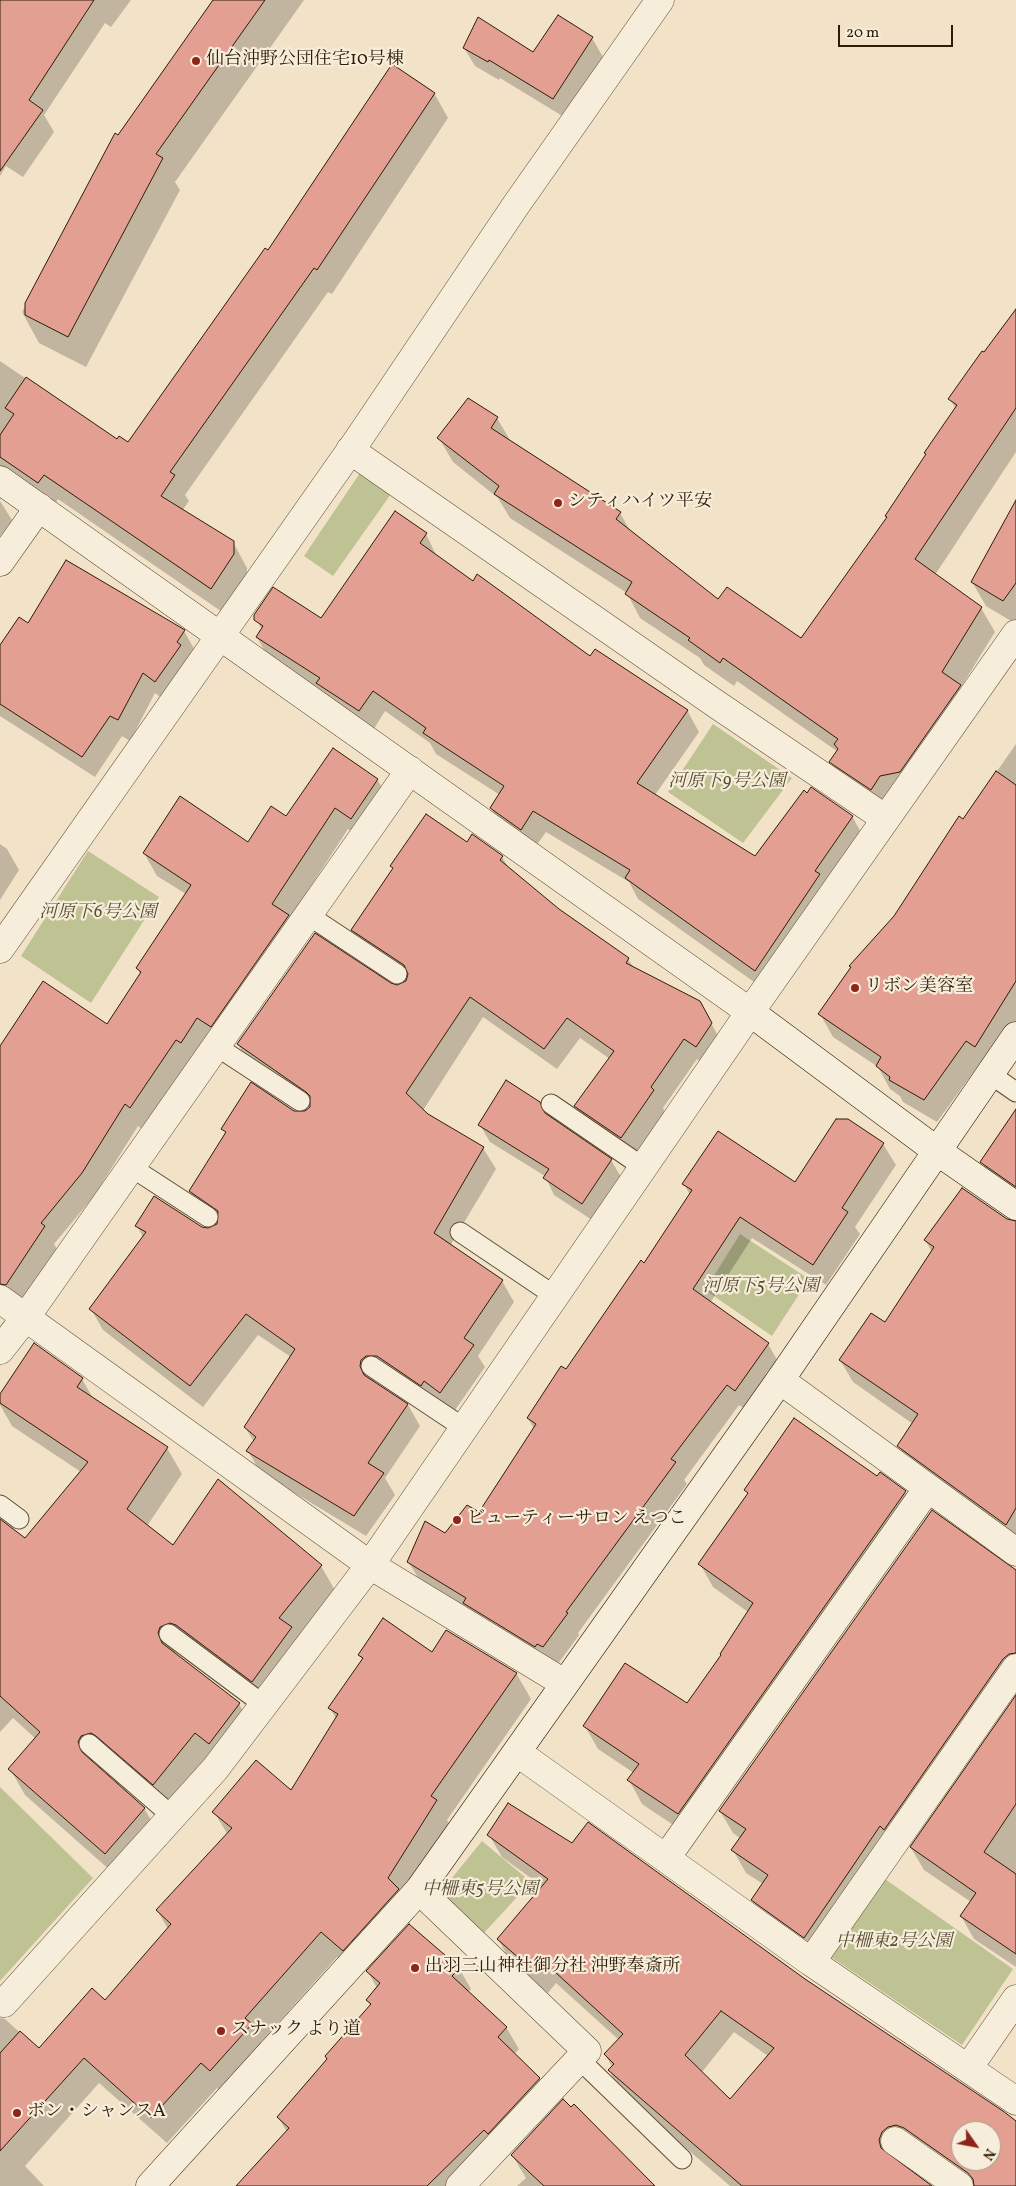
<!DOCTYPE html>
<html>
<head>
<meta charset="utf-8">
<style>
  body { margin:0 }
  #map { position:relative; width:1016px; height:2186px; overflow:hidden; background:#f2e3c8; font-family:Vollkorn,serif }
  canvas { display:block }
  .north { position:absolute; left:951px; top:2121px; width:50px; height:50px; box-sizing:border-box; background:#f7eddb; border:1px solid #a79987; border-radius:50%; rotate:123deg; font-size:14px; font-weight:700; line-height:20px; text-align:center; color:#2e1c08 }
  .north::after { content:''; display:block; margin:auto; width:18px; height:22px; background:#8f2418; clip-path:polygon(50% 0,100% 100%,50% 72%,0 100%) }
  .scale { position:absolute; left:838px; top:25px; width:115px; height:22px; box-sizing:border-box; border:2px solid #2e1c08; border-top:0; padding-left:6px; font-size:15px; line-height:18px; white-space:nowrap; color:#2e1c08; -webkit-text-stroke:4px #f7eddb; paint-order:stroke }
</style>
</head>
<body>
<div id="map">
<canvas width="1016" height="2186"></canvas>
<div class="north">N</div>
<div class="scale">20 m</div>
</div>
<script>
const ctx = document.querySelector('canvas').getContext('2d');
ctx.lineJoin = 'round';
function fill(path, color) {
  ctx.fillStyle = color;
  ctx.fill(path, 'evenodd');
}
function shape(rows) {
  const path = new Path2D();
  for (const r of rows) {
    path.moveTo(r[0], r[1]);
    for (let i = 2; i < r.length; i += 2) path.lineTo(r[i], r[i + 1]);
  }
  return path;
}
function stroke(path, color, width, dash) {
  ctx.strokeStyle = color;
  ctx.lineWidth = width;
  ctx.lineCap = dash ? 'butt' : 'round';
  ctx.setLineDash(dash || []);
  ctx.stroke(path);
}
function drawText(font, color, halo, rows, align = 'center') {
  ctx.font = font + ' Vollkorn,"Noto Serif JP",serif';
  ctx.lineWidth = 4.5;
  ctx.setLineDash([]);
  ctx.textBaseline = 'middle';
  ctx.strokeStyle = halo;
  ctx.fillStyle = color;
  for (const [text, x, y, turn = 0] of rows) {
    ctx.save();
    ctx.translate(x, y);
    ctx.rotate((+turn || 0) * Math.PI / 180);
    ctx.textAlign = isNaN(turn) ? turn : align;
    if (halo) ctx.strokeText(text, 0, 0);
    ctx.fillText(text, 0, 0);
    ctx.restore();
  }
}
const green = shape([
  [360,473,391,494,333,576,304,556],
  [713,724,792,778,743,843,668,792],
  [88,851,159,897,91,1003,21,956],
  [740,1234,809,1279,772,1336,705,1290],
  [0,1787,93,1878,0,1981],
  [482,1841,531,1882,483,1934,450,1908,443,1889],
  [882,1877,1013,1969,962,2045,828,1955]
]);
const shadow = shape([
  [0,0,131,0,111,27,105,23,44,115,54,132,23,177,6,166,0,176],
  [214,0,304,0,175,182,180,190,86,367,39,343,22,312,116,135,119,136],
  [592,38,603,57,564,117,500,78,499,80,475,66,464,48,533,53],
  [434,93,448,118,332,294,328,292,185,495,189,501,182,511,233,542,247,568,247,579,225,614,58,499,53,507,1,496,0,500,0,361,118,441,128,444,269,252],
  [1016,311,1016,452,935,575,981,608,995,632,961,687,974,710,885,813,845,786,831,762,838,752,737,681,734,686,704,665,700,658,640,618,627,593,510,518,498,498,453,462,439,438,497,418,511,442,620,513,632,534,719,601,802,640,888,518,927,455,925,453,956,409,950,399],
  [0,501,17,528,0,554],
  [1016,502,1016,624,986,606,972,582],
  [426,534,437,557,473,582,590,658,687,710,699,732,655,795,755,858,852,816,864,838,768,992,638,899,629,882,546,832,533,850,503,829,491,808,500,795,436,754,430,743,385,711,372,732,269,659,257,637,262,630,256,619,321,619],
  [29,625,184,631,196,652,167,702,155,693,130,741,122,736,95,777,0,716,0,647],
  [1016,744,1016,1025,989,1069,980,1063,937,1122,903,1102,900,1096,890,1089,878,1067,833,1037,820,1014,895,917],
  [377,779,390,802,364,840,348,829,290,918,143,1130,138,1126,94,1196,54,1244,57,1249,18,1307,0,1312,0,1048,108,1026,141,975,137,968,186,894,157,876,144,853,248,843,287,818],
  [0,844,7,849,19,870,0,900],
  [467,844,502,857,509,868,558,910,628,959,634,968,711,1023,723,1045,709,1067,697,1059,663,1108,665,1112,633,1158,588,1128,576,1107,610,1059,580,1038,557,1069,483,1017,422,1112,483,1148,496,1169,450,1246,502,1281,514,1302,478,1356,485,1367,453,1413,379,1377,373,1382,408,1405,420,1426,385,1478,395,1495,366,1536,260,1472,248,1451,254,1442,245,1427,291,1357,258,1335,203,1407,103,1330,91,1309,143,1237,137,1226,208,1230,219,1224,202,1212,190,1191,226,1134,223,1129,294,1112,300,1114,310,1108,311,1107,250,1065,238,1044,390,985,402,986,408,980,364,951,352,930,393,869,392,866],
  [1016,1111,1016,1200,995,1185,982,1162],
  [547,1116,611,1160,621,1177,592,1220,554,1195,545,1176,490,1142,480,1125],
  [883,1144,896,1165,855,1227,860,1234,826,1285,752,1238,710,1303,768,1344,780,1365,748,1411,739,1405,684,1480,687,1484,578,1633,579,1635,555,1668,421,1583,408,1561,479,1514,534,1429,528,1418,566,1371,645,1264,690,1195,684,1184,795,1184],
  [1007,1220,1016,1223,1016,1545,912,1469,899,1446,913,1424,853,1382,840,1360,885,1324,932,1252,925,1240],
  [82,1379,94,1400,167,1448,182,1474,147,1526,174,1547,219,1481,321,1566,336,1592,267,1707,185,1648,174,1653,239,1704,254,1730,168,1810,106,1758,95,1762,94,1765,144,1808,159,1834,120,1879,25,1795,10,1769,36,1739,13,1718,0,1732,0,1520,25,1540,81,1472,12,1426,0,1405,0,1396],
  [880,1474,905,1492,919,1516,691,1837,642,1804,629,1780,634,1773,598,1749,585,1726,687,1704,722,1656,748,1612,713,1587,700,1564,748,1494,746,1490,878,1478],
  [1016,1568,1016,1682,817,1960,765,1922,752,1900,763,1884,746,1873,733,1850,741,1839,733,1833,720,1811],
  [433,1653,516,1673,531,1699,447,1820,451,1827,358,1976,337,1957,261,2042,266,2051,226,2096,217,2088,167,2143,99,2083,25,2166,44,2186,0,2186,0,2018,5,2019,39,2050,105,2002,168,1929,157,1910,228,1835,214,1812,291,1792,336,1719,330,1708,363,1660,359,1655],
  [1016,1697,1016,1967,974,1939,961,1916,971,1902,924,1870,911,1848],
  [489,1835,572,1845,805,1980,1016,2121,1016,2186,969,2186,895,2154,893,2160,930,2186,730,2186,622,2093,609,2070,612,2067,605,2054,619,2040,556,1983,548,1993,511,1962,498,1939,543,1887,502,1857],
  [734,2032,768,2056,730,2100,702,2072],
  [961,2131,991,2131,991,2161,961,2161],
  [459,1968,471,1989,468,1993,506,2027,519,2049,514,2054,539,2078,552,2100,460,2186,238,2186,287,2132,278,2117,371,2006,367,2000,377,1988,368,1972],
  [512,2155,650,2186,517,2186,526,2178]
]);
const building = shape([
  [0,0,94,0,29,100,43,110,0,171,0,0],
  [213,0,265,0,156,154,163,158,68,337,25,315,25,303,115,133,118,135,213,0],
  [558,15,593,37,553,99,489,60,488,62,463,48,478,17,533,52,558,15],
  [392,64,435,93,317,270,314,268,170,472,175,475,161,496,234,541,234,554,211,589,44,475,38,483,0,457,0,435,14,414,5,408,26,377,117,439,119,436,128,442,265,248,268,250,392,64],
  [1016,309,1016,408,915,559,982,607,942,672,961,685,900,772,880,776,871,790,829,762,838,749,834,744,838,739,723,658,720,663,688,640,690,638,625,594,632,582,494,494,499,486,437,438,468,398,498,417,491,428,621,512,616,519,718,599,727,587,801,638,887,517,885,516,926,454,924,453,957,405,948,399,982,351,984,352,1016,309],
  [1016,500,1016,583,1003,601,971,582,1016,500],
  [395,511,427,533,420,543,473,581,477,574,590,656,595,649,688,710,637,783,755,856,804,790,807,793,811,787,853,816,815,871,820,874,755,971,625,878,630,870,533,811,521,830,490,808,504,786,423,733,426,728,373,691,359,711,316,683,320,678,256,637,263,626,254,620,254,615,273,587,321,618,395,511],
  [66,560,185,630,177,642,181,645,155,682,143,673,118,720,110,716,82,757,0,704,0,645,19,617,28,623,66,560],
  [333,748,378,779,351,819,335,808,272,904,289,915,211,1027,197,1018,181,1043,176,1040,130,1108,125,1104,82,1173,41,1223,45,1226,6,1285,0,1284,0,1046,43,981,107,1024,141,972,136,968,191,885,143,853,180,796,248,842,271,806,286,816,333,748],
  [996,771,1016,785,1016,981,975,1047,966,1041,924,1100,889,1080,890,1077,876,1066,881,1057,818,1014,851,967,849,966,894,916,959,816,963,819,996,771],
  [426,814,467,842,472,834,503,856,500,860,559,909,629,958,626,963,700,1001,712,1023,696,1047,684,1039,651,1087,654,1090,621,1138,574,1106,614,1051,567,1018,544,1049,470,997,406,1093,428,1114,484,1147,434,1233,503,1280,464,1338,474,1345,440,1393,424,1381,421,1386,377,1356,366,1356,361,1360,360,1366,364,1375,408,1404,368,1463,384,1473,354,1516,246,1451,256,1437,244,1427,295,1349,246,1314,190,1386,89,1309,146,1232,135,1226,154,1196,202,1227,208,1228,217,1224,218,1211,189,1191,226,1132,221,1129,251,1082,294,1111,305,1111,310,1107,310,1096,306,1092,237,1044,315,933,391,983,397,985,406,981,408,974,404,965,351,930,393,868,390,866,426,814],
  [506,1080,540,1102,545,1113,612,1159,582,1204,543,1178,549,1169,478,1125,506,1080],
  [1016,1109,1016,1187,980,1162,1016,1109],
  [836,1119,848,1119,884,1143,842,1208,848,1212,813,1265,740,1217,693,1289,769,1343,735,1391,727,1385,671,1459,676,1462,566,1612,568,1613,543,1647,537,1644,535,1647,463,1603,466,1598,407,1562,425,1521,445,1533,467,1505,479,1512,536,1424,527,1418,561,1366,566,1369,641,1260,644,1263,692,1190,682,1184,718,1131,795,1182,836,1119],
  [962,1188,1007,1219,1016,1221,1016,1508,1006,1525,897,1446,918,1414,839,1360,871,1313,885,1322,934,1247,924,1240,962,1188],
  [34,1343,83,1378,77,1387,168,1447,127,1509,173,1545,218,1479,322,1565,279,1618,292,1627,252,1682,176,1625,170,1623,160,1627,158,1633,162,1643,240,1703,209,1744,195,1733,153,1785,96,1736,91,1733,81,1736,78,1742,82,1752,145,1808,105,1854,8,1769,40,1732,0,1696,0,1519,25,1538,88,1462,0,1403,0,1394,34,1343],
  [794,1418,877,1476,880,1472,906,1491,678,1814,627,1780,639,1764,583,1726,625,1663,687,1703,721,1655,720,1654,753,1603,698,1564,748,1493,744,1490,794,1418],
  [932,1510,1016,1570,1016,1653,1009,1654,1003,1659,884,1830,880,1826,804,1938,751,1900,768,1875,731,1850,746,1829,719,1811,932,1510],
  [383,1618,432,1652,446,1630,517,1673,431,1796,437,1800,388,1878,399,1889,343,1951,321,1932,245,2018,252,2024,210,2071,201,2063,151,2118,84,2058,0,2151,0,2053,20,2031,39,2048,92,1988,105,2000,171,1924,156,1910,232,1828,212,1812,256,1760,291,1790,338,1714,328,1708,363,1658,358,1655,383,1618],
  [1016,1695,1016,1804,984,1852,1016,1874,1016,1954,960,1916,976,1893,910,1847,1016,1695],
  [508,1803,572,1843,588,1822,805,1979,1003,2111,1016,2121,1016,2186,974,2186,973,2179,968,2173,904,2128,896,2125,888,2127,882,2132,879,2140,881,2148,932,2186,742,2186,608,2070,614,2064,604,2054,623,2034,543,1961,534,1971,497,1939,548,1879,487,1835,508,1803],
  [721,2011,774,2048,730,2099,685,2055,721,2011],
  [961,2131,991,2131,991,2161,961,2161,961,2131],
  [409,1924,460,1968,452,1976,507,2027,498,2037,540,2078,488,2134,484,2130,427,2186,236,2186,289,2128,277,2117,327,2059,325,2056,371,2004,366,2000,380,1983,366,1971,409,1924],
  [563,2099,571,2107,574,2104,655,2186,544,2186,511,2155,563,2099]
]);
const lane = shape([
  [308,915,397,974],
  [216,1046,300,1101],
  [990,1074,1016,1092],
  [551,1104,643,1167],
  [131,1167,208,1217],
  [460,1232,555,1296],
  [371,1366,464,1428],
  [0,1505,19,1519],
  [169,1634,264,1705],
  [89,1744,172,1816],
  [579,2059,682,2159]
]);
const street = shape([
  [350,450,716,704,886,819],
  [0,562,39,507],
  [0,949,357,441,516,205,660,0],
  [0,1299,370,1565,564,1683],
  [0,1350,26,1317,410,770],
  [780,1380,1016,1552],
  [518,1753,811,1962,1016,2101],
  [666,1858,928,1488],
  [419,1890,587,2051,460,2186],
  [811,1962,1016,1668],
  [4,2003,215,1769,370,1565,750,1012,1016,634],
  [969,2067,1016,1999],
  [895,2141,959,2186]
]);
const secondary = shape([
  [0,480,750,1012,937,1151,1016,1206],
  [150,2186,419,1890,780,1380,1016,1036]
]);
const markers = [
  [196,61,5,"#8f2418"],
  [558,503,5,"#8f2418"],
  [855,988,5,"#8f2418"],
  [457,1520,5,"#8f2418"],
  [415,1968,5,"#8f2418"],
  [221,2031,5,"#8f2418"],
  [17,2113,5,"#8f2418"]
];
const poiNames = [
  ["仙台沖野公団住宅10号棟",206,61],
  ["シティハイツ平安",568,503],
  ["リボン美容室",865,988],
  ["ビューティーサロン えつこ",467,1520],
  ["出羽三山神社御分社 沖野奉斎所",425,1968],
  ["スナック より道",231,2031],
  ["ボン・シャンスA",27,2113]
];
const parkNames = [
  ["河原下9号公園",727,783],
  ["河原下6号公園",98,914],
  ["河原下5号公園",761,1288],
  ["中柵東5号公園",480,1891],
  ["中柵東2号公園",894,1943]
];
fill(green, '#bfc293');
fill(shadow, '#0003');
fill(building, '#e29f92');
stroke(building, '#2e1c08', 1);
stroke(lane, '#5f4e38', 21);
stroke(street, '#5f4e38', 29);
stroke(secondary, '#2e1c08', 29);
stroke(lane, '#f7eddb', 19);
stroke(street, '#f7eddb', 28);
stroke(secondary, '#f7eddb', 28);
for (const [x, y, r, color] of markers) {
  const dot = new Path2D();
  dot.arc(x, y, r, 0, 2 * Math.PI);
  ctx.fillStyle = color;
  ctx.fill(dot);
  stroke(dot, '#f7eddb', 2);
}
drawText('18px', '#2e1c08', '#f7eddb', poiNames, 'left');
drawText('italic 18px', '#5a4e32', '#f7eddb', parkNames);
</script>
</body>
</html>
